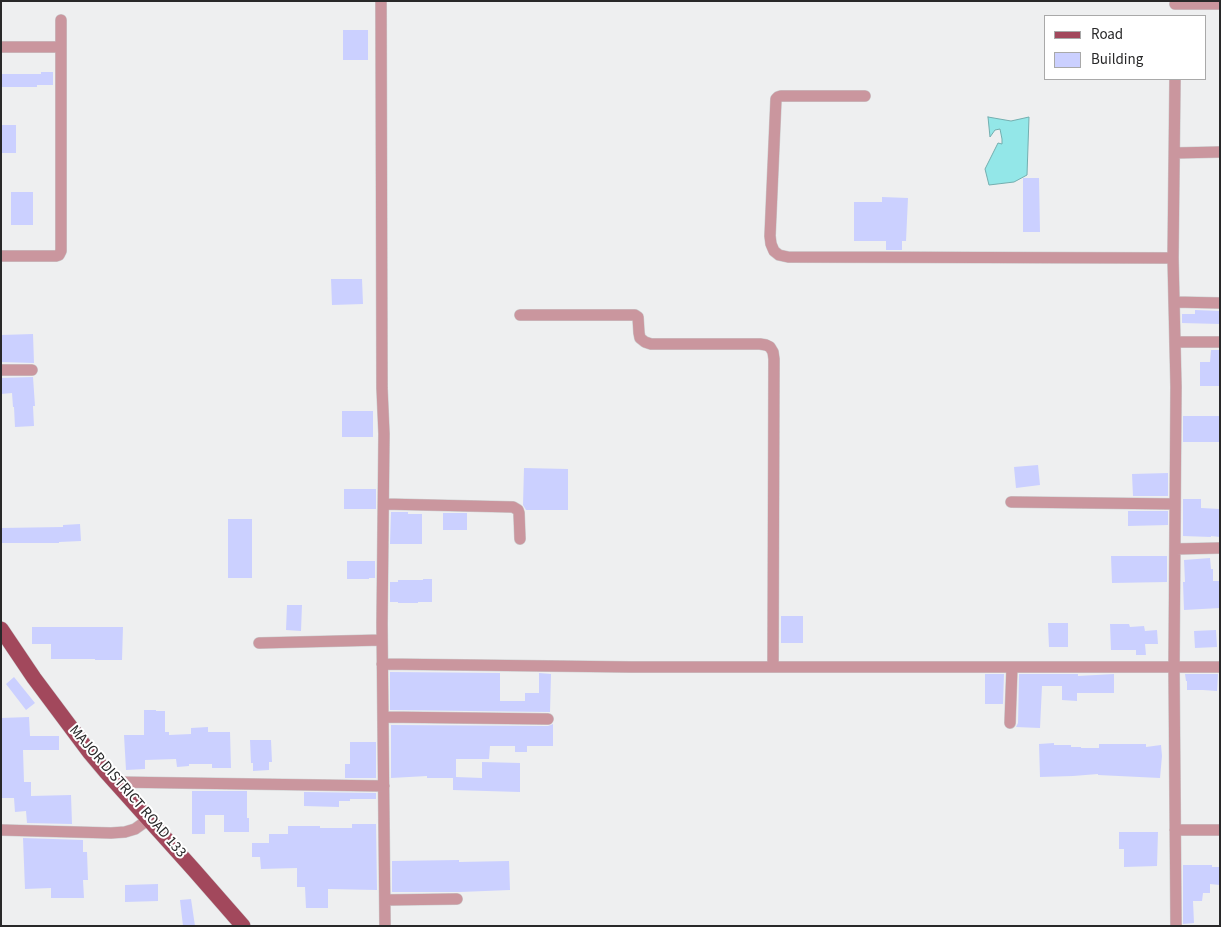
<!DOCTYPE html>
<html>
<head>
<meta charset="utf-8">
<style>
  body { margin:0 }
  #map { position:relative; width:1221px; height:927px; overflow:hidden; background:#eeeff0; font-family:"Source Sans 3",sans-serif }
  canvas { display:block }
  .frame { position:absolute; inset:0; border:2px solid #282829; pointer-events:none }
  .legend { position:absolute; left:1044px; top:15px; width:162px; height:65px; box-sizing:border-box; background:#fff; border:1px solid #a9a9a9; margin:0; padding:6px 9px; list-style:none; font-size:15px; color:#282829 }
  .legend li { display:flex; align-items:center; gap:10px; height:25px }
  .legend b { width:25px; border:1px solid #a9a9a9 }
</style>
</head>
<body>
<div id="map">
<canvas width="1221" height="927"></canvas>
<div class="frame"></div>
<ul class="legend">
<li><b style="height:6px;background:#a2485c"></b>Road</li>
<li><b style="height:14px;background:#cbd0ff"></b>Building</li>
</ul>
</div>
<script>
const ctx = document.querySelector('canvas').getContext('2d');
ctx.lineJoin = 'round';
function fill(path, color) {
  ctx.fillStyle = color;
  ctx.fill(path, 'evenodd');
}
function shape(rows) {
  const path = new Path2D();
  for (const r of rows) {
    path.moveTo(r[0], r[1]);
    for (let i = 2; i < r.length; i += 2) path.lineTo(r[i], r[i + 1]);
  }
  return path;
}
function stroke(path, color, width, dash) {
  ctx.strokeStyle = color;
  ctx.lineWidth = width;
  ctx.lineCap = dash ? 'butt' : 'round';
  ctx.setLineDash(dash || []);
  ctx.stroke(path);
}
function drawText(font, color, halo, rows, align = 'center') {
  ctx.font = font + ' "Source Sans 3",sans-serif';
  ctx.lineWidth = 4;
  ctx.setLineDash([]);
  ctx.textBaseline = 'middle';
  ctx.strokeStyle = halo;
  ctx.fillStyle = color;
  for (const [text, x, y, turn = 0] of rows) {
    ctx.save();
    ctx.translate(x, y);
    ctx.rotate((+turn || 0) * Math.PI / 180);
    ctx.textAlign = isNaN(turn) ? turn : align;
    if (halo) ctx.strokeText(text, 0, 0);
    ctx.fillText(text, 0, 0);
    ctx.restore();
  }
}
const water = shape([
  [988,117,1011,121,1029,117,1027,175,1014,182,989,185,985,169,998,143,1002,144,1002,139,1000,129,995,130,990,137,988,117]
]);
const building = shape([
  [343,30,368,30,368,60,343,60],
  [41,72,53,72,53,85,37,85,37,87,1,87,1,74,41,74],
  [1,125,16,125,16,153,1,153],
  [1023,178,1039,178,1040,232,1023,232],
  [11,192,33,192,33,225,11,225],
  [882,197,908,198,906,241,902,241,902,250,886,250,886,241,854,241,854,202,882,202],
  [331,279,362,279,363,304,332,305],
  [1195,310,1220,311,1220,324,1182,323,1182,314,1195,314],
  [33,334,34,363,1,362,1,335],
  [1211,350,1220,350,1220,386,1200,386,1200,362,1210,362],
  [33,377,35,406,33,406,34,426,15,427,14,407,13,407,12,393,1,394,1,378],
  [342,411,373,411,373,437,342,437],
  [1183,416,1220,416,1220,442,1183,442],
  [1038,465,1040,485,1016,488,1014,467],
  [524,468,568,469,568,510,526,510,523,505],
  [1168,473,1168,496,1133,496,1132,474],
  [344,489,376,489,376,509,344,509],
  [1183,499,1201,499,1201,508,1220,509,1220,537,1211,536,1211,537,1183,536],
  [1128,511,1168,511,1168,525,1128,526],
  [391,512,408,512,408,514,422,514,422,544,390,544],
  [443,513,467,513,467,530,443,530],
  [228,519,252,519,252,578,228,578],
  [80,524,81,541,59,542,59,543,1,543,1,528,63,527,63,525],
  [1111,556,1167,556,1167,582,1112,583],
  [1210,558,1211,569,1213,569,1213,581,1220,581,1220,608,1184,610,1183,582,1185,582,1184,560],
  [347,561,375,561,375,578,369,578,369,579,347,579],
  [423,579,432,579,432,602,418,602,418,603,398,603,398,602,390,602,390,582,398,582,398,580,423,580],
  [287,605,302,605,301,631,286,630],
  [781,616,803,616,803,643,781,643],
  [1048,623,1068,623,1068,647,1049,647],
  [1110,624,1129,624,1130,627,1144,626,1145,631,1157,630,1158,644,1145,644,1146,655,1136,655,1136,650,1111,650],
  [32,627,123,627,122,660,95,660,95,659,51,659,51,644,32,644],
  [1216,630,1217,647,1195,648,1194,631],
  [390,672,500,673,500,701,525,701,525,693,539,693,539,673,551,674,550,712,390,710],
  [985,674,1004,674,1003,704,985,704],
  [1019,674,1078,674,1078,676,1114,674,1114,693,1077,693,1077,701,1062,700,1062,686,1042,686,1040,728,1016,727,1018,723],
  [1185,674,1218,674,1217,691,1203,690,1187,690,1187,681,1186,681],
  [14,677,35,703,26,710,6,684],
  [144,710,156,710,156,711,165,711,165,732,169,732,169,735,191,734,191,728,208,727,208,732,230,732,231,768,212,768,212,764,189,764,189,766,177,767,176,759,145,760,145,769,126,770,124,735,144,735],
  [29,717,30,736,59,736,59,750,23,750,24,782,31,782,31,796,71,795,72,824,27,823,26,811,15,812,14,798,1,798,1,718],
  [553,724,553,746,527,746,527,752,515,752,515,746,490,746,489,759,456,759,456,777,482,778,482,762,520,763,520,792,453,790,453,778,427,778,427,776,391,778,391,725,548,726],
  [250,740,271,740,272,762,269,762,269,770,253,771,253,763,251,763],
  [350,742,376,742,376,778,345,778,345,764,350,764],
  [1054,743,1054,745,1071,745,1071,747,1081,747,1081,748,1099,748,1099,744,1146,744,1146,747,1161,745,1162,756,1160,778,1098,775,1098,774,1073,776,1040,777,1039,744],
  [192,791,247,791,247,818,249,818,249,832,224,832,224,815,205,815,205,834,192,834],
  [304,792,376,793,376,799,350,799,350,801,339,801,339,807,304,806],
  [352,824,376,824,377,890,328,889,328,908,306,908,305,887,297,887,297,868,261,869,260,857,252,857,252,843,269,843,269,834,288,834,288,826,320,826,320,828,352,828],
  [1119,832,1158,832,1157,866,1124,867,1124,849,1119,849],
  [23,838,83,840,83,852,87,852,88,880,83,880,84,898,51,898,51,888,25,889],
  [459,860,459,862,509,861,510,890,460,892,392,892,392,861],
  [1183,865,1212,865,1212,867,1220,867,1220,885,1210,884,1210,893,1203,893,1202,901,1193,901,1194,923,1183,924],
  [158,884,158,901,125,902,125,885],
  [191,899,195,926,183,926,180,900]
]);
const minor = shape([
  [381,1,382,388,384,434,382,624,385,926],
  [1175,4,1220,4],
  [1,47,61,47],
  [1175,79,1173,258,1176,387,1174,667,1176,926],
  [865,96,781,96,778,97,776,99,770,236,771,244,774,251,779,255,788,257,1173,258],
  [1175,153,1220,152],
  [1,256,56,256,59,255,61,251,61,20],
  [1174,302,1220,303],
  [520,315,635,315,638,317,639,333,640,338,645,342,651,344,760,344,766,345,770,347,773,352,774,359,773,667],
  [1175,342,1220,342],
  [1,370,32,370],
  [1011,502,1175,504],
  [384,504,513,507,518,510,519,513,520,539],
  [1175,549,1220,548],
  [259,643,382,640],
  [382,664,631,667,1220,667],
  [383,717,548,719],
  [1010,723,1012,667],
  [115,782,384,786],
  [1,830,111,833,125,832,135,829,149,819],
  [1175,830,1220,830],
  [385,900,457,899]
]);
const major = shape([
  [1,629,34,678,90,753,106,772,194,870,243,926]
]);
const streetNames = [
  ["MAJOR DISTRICT ROAD 133",127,792,49]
];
fill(water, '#93e7e8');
stroke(water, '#73aeaf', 1);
fill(building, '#cbd0ff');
stroke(minor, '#cacbcc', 12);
stroke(major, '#cacbcc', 16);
stroke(minor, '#ca969e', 11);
stroke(major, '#a2485c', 15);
drawText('15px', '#282829', '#fff', streetNames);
</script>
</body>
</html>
